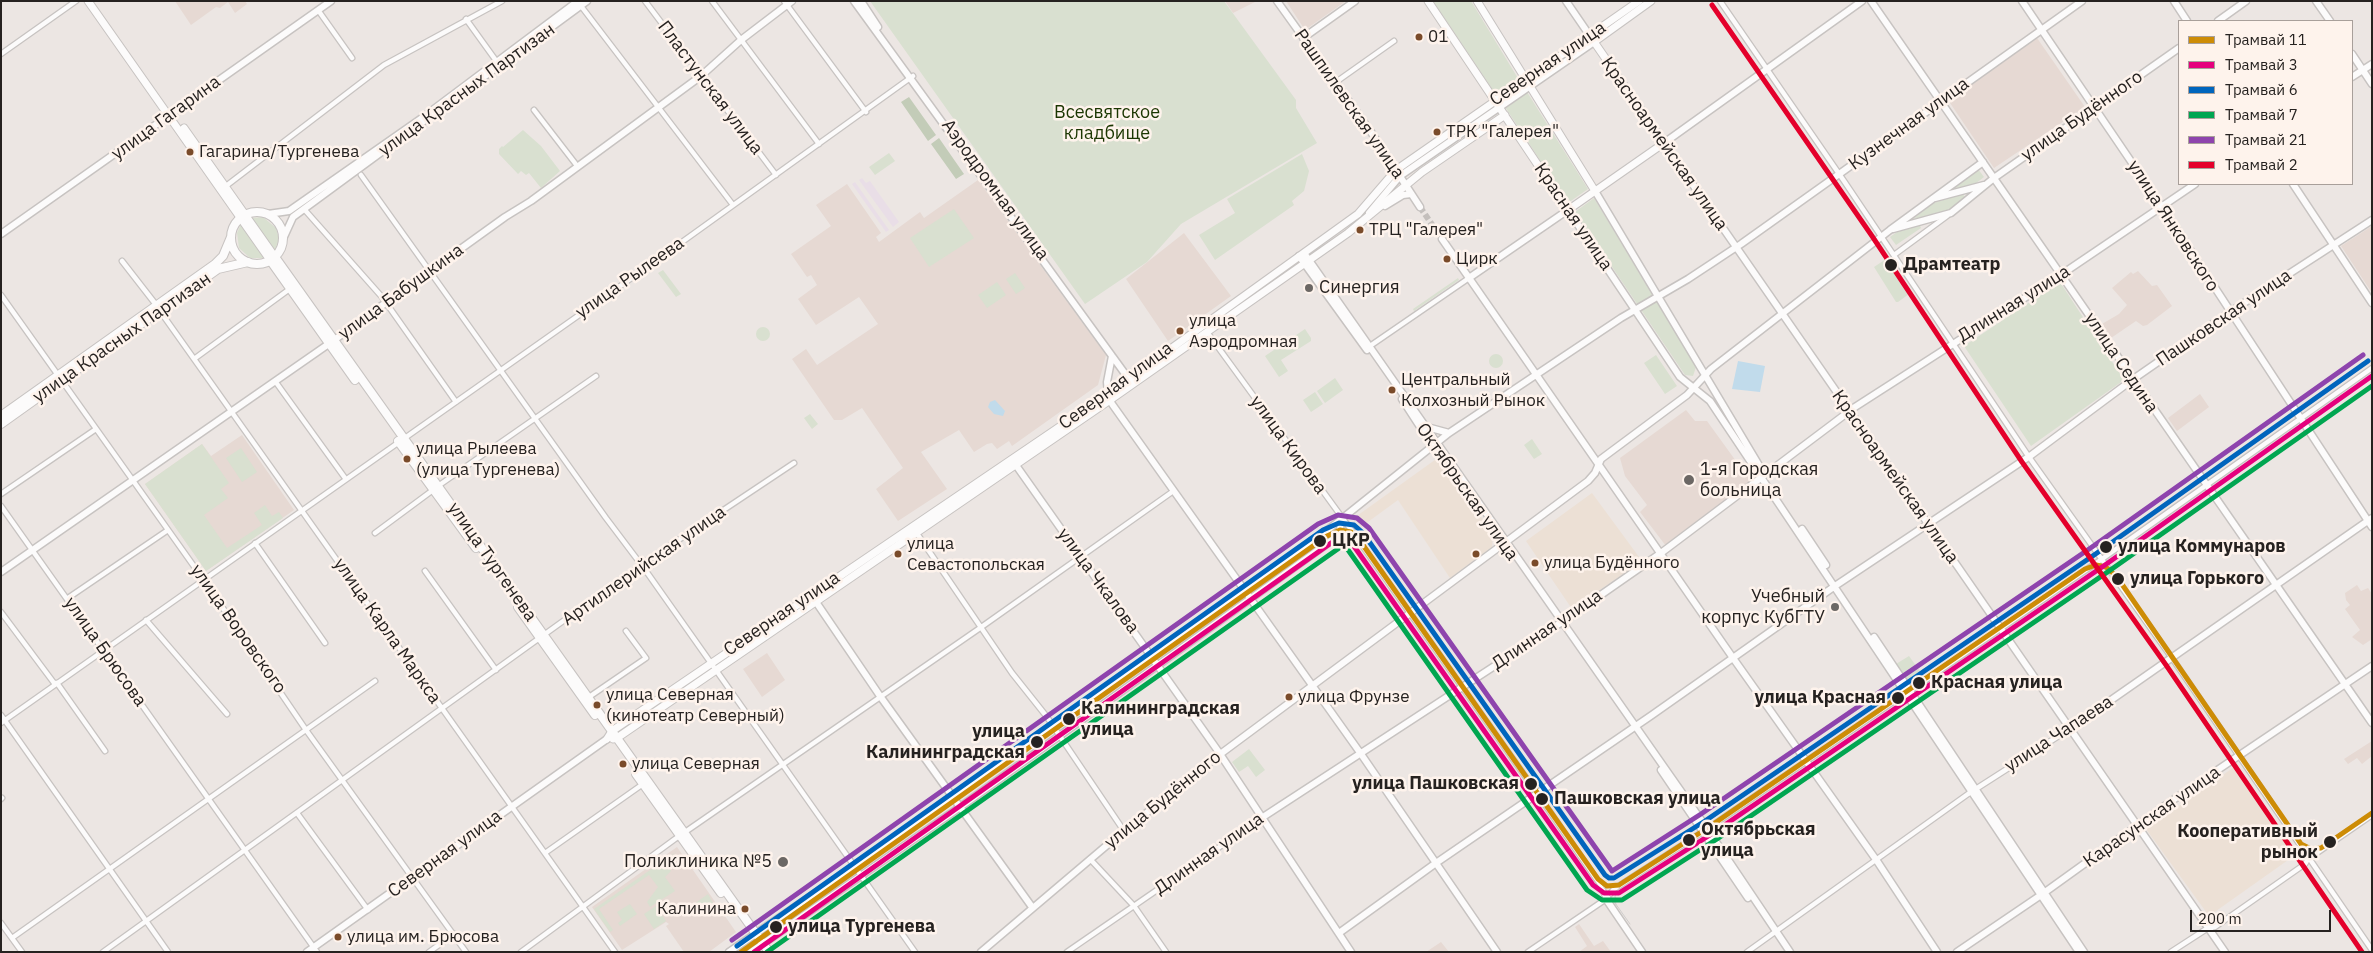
<!DOCTYPE html>
<html>
<head>
<meta charset="utf-8">
<style>
  body { margin:0 }
  #map { position:relative; width:2373px; height:953px; overflow:hidden; background:#ece6e3; font-family:"IBM Plex Sans",sans-serif }
  canvas { display:block }
  .frame { position:absolute; inset:0; border:2px solid #262220; pointer-events:none }
  .legend { position:absolute; left:2178px; top:20px; width:175px; height:165px; box-sizing:border-box; background:#fef3ec; border:1px solid #a89f9a; margin:0; padding:6px 9px; list-style:none; font-size:15px; color:#262220 }
  .legend li { display:flex; align-items:center; gap:10px; height:25px }
  .legend b { width:25px; border:1px solid #a89f9a }
  .scale { position:absolute; left:2190px; top:910px; width:141px; height:22px; box-sizing:border-box; border:2px solid #262220; border-top:0; padding-left:6px; font-size:15px; line-height:18px; white-space:nowrap; color:#262220; -webkit-text-stroke:4px #fef3ec; paint-order:stroke }
</style>
</head>
<body>
<div id="map">
<canvas width="2373" height="953"></canvas>
<div class="frame"></div>
<ul class="legend">
<li><b style="height:6px;background:#cd8c06"></b>Трамвай 11</li>
<li><b style="height:6px;background:#e5007d"></b>Трамвай 3</li>
<li><b style="height:6px;background:#0065bd"></b>Трамвай 6</li>
<li><b style="height:6px;background:#00a651"></b>Трамвай 7</li>
<li><b style="height:6px;background:#8e44ad"></b>Трамвай 21</li>
<li><b style="height:6px;background:#e4002b"></b>Трамвай 2</li>
</ul>
<div class="scale">200 m</div>
</div>
<script>
const ctx = document.querySelector('canvas').getContext('2d');
ctx.lineJoin = 'round';
function fill(path, color) {
  ctx.fillStyle = color;
  ctx.fill(path, 'evenodd');
}
function shape(rows) {
  const path = new Path2D();
  for (const r of rows) {
    if (r.length === 3) {
      path.moveTo(r[0] + r[2], r[1]);
      path.arc(r[0], r[1], r[2], 0, 2 * Math.PI);
      continue;
    }
    path.moveTo(r[0], r[1]);
    for (let i = 2; i < r.length; i += 2) path.lineTo(r[i], r[i + 1]);
  }
  return path;
}
function stroke(path, color, width, dash) {
  ctx.strokeStyle = color;
  ctx.lineWidth = width;
  ctx.lineCap = dash ? 'butt' : 'round';
  ctx.setLineDash(dash || []);
  ctx.stroke(path);
}
function drawText(font, color, halo, rows, align = 'center') {
  ctx.font = font + ' "IBM Plex Sans",sans-serif';
  ctx.lineWidth = 5;
  ctx.setLineDash([]);
  ctx.textBaseline = 'middle';
  ctx.strokeStyle = halo;
  ctx.fillStyle = color;
  for (const [text, x, y, turn = 0] of rows) {
    ctx.save();
    ctx.translate(x, y);
    ctx.rotate((+turn || 0) * Math.PI / 180);
    ctx.textAlign = isNaN(turn) ? turn : align;
    if (halo) ctx.strokeText(text, 0, 0);
    ctx.fillText(text, 0, 0);
    ctx.restore();
  }
}
const commercial = shape([
  [1439,457,1493,534,1492,547,1450,578,1398,500,1361,527,1354,518],
  [1592,493,1642,561,1572,609,1526,541],
  [2237,765,2298,853,2209,916,2146,829]
]);
const industrial = shape([
  [862,178,866,183,870,181,899,222,893,227,859,180],
  [855,182,889,230,886,232,852,184]
]);
const built = shape([
  [175,1,245,1,247,4,235,13,228,2,220,8,216,7,191,25],
  [1225,1,1257,1,1233,13],
  [1286,1,1346,1,1305,30],
  [2037,38,2085,107,1994,168,1948,100],
  [978,180,1106,355,1098,385,1012,446,1009,441,997,449,992,443,987,444,974,452,959,430,921,452,947,489,898,521,876,489,903,468,862,408,842,420,834,420,792,359,806,349,817,365,878,324,859,297,816,325,798,299,817,285,811,275,807,277,791,254,831,226,816,205,847,184,881,233,876,237,879,242,920,212,924,218],
  [2372,226,2372,293,2341,246],
  [1184,233,1231,296,1168,341,1126,279],
  [2138,271,2152,286,2157,285,2172,306,2147,325,2143,326,2136,321,2111,338,2102,324,2119,314,2127,305,2112,288,2131,272,2133,274],
  [2200,394,2209,407,2177,431,2168,418],
  [1686,410,1695,421,1707,421,1741,468,1747,469,1753,477,1748,483,1666,546,1640,512,1647,505,1625,476,1620,458],
  [242,435,294,510,206,571,145,484,202,444,211,456],
  [2357,585,2361,591,2368,588,2372,594,2372,639,2363,645,2352,637,2360,630,2345,609,2350,605,2346,600,2345,593],
  [767,653,785,680,762,697,743,669],
  [2372,741,2372,756,2362,764,2357,758,2348,764,2344,759],
  [677,847,736,932,709,952,684,952,666,926,669,924,666,922,622,950,592,907],
  [1579,924,1594,946,1603,941,1611,952,1579,952,1587,946,1575,927],
  [1441,942,1449,952,1426,952]
]);
const green = shape([
  [870,1,1224,1,1296,100,1296,108,1317,143,1181,224,1147,262,1085,304],
  [1433,1,1471,1,1519,80,1496,95],
  [1527,92,1588,189,1568,203,1505,107],
  [523,130,541,146,560,171,541,188,529,173,526,175,521,171,518,174,499,154,499,149,502,146,503,147],
  [889,153,895,161,875,175,869,167],
  [1302,154,1309,171,1304,191,1292,201,1294,205,1215,260,1199,235,1235,213,1227,199],
  [1978,169,1984,177,1975,184,1956,190,1954,188],
  [1963,194,1965,197,1946,212,1913,219,1933,203],
  [1594,198,1696,367,1693,376,1685,375,1575,212],
  [954,209,974,238,929,267,910,238],
  [263,217,276,228,279,239,275,250,251,218],
  [241,224,265,258,250,258,239,248,237,233],
  [1920,225,1921,228,1896,245,1890,237,1897,232],
  [1886,259,1909,294,1898,302,1896,302,1874,267],
  [663,270,681,294,676,297,658,273],
  [1015,273,1025,288,1016,294,1006,279],
  [1458,278,1459,280,1414,311,1413,309],
  [997,282,1006,295,987,308,978,295],
  [2060,282,2124,380,2031,446,1964,346],
  [763,334,7],
  [1305,329,1311,338,1311,341,1281,360,1288,371,1279,377,1265,356],
  [1496,361,7],
  [1656,355,1677,386,1665,394,1644,363],
  [1335,378,1343,390,1325,403,1317,391],
  [1315,392,1323,404,1311,412,1303,400],
  [810,414,818,424,812,429,804,418],
  [1532,439,1542,454,1534,459,1524,445],
  [202,444,229,483,221,489,228,498,204,515,227,548,262,525,254,513,265,505,272,516,279,512,283,518,206,571,145,484],
  [241,448,257,472,242,482,226,458],
  [1909,656,1922,674,1909,682,1896,664],
  [1249,749,1265,770,1256,777,1248,766,1239,772,1232,762],
  [676,852,665,862,671,871,665,877,675,891,650,907,647,902,658,887,649,875,599,909,613,930,610,932,594,909],
  [708,894,713,903,697,914,691,906],
  [630,904,637,914,620,926,618,923,622,920,617,912],
  [656,906,666,921,654,929,644,914]
]);
const forest = shape([
  [909,97,936,135,928,141,901,102],
  [939,138,964,174,956,179,931,144]
]);
const water = shape([
  [1738,361,1765,366,1760,392,1732,389],
  [995,400,1005,411,1003,416,994,414,988,407,990,402]
]);
const secondaryTunnel = shape([
  [1420,207,1442,239]
]);
const street = shape([
  [645,1,776,175],
  [712,1,819,144],
  [784,1,866,112],
  [1720,1,1844,181,2029,457,2172,658,2372,950],
  [581,6,733,205],
  [318,10,352,58],
  [466,19,497,62],
  [1,54,76,1],
  [1336,82,1394,41],
  [534,110,578,167],
  [361,175,606,518,646,571,915,952],
  [226,186,384,65,502,1],
  [304,209,382,297,456,402],
  [1894,255,1947,216],
  [122,261,157,306],
  [1,295,203,579,306,730,466,952],
  [160,311,615,952],
  [1207,332,1357,538,1537,793,1602,887,1606,899],
  [1370,346,1469,278],
  [194,359,291,288],
  [275,381,345,478],
  [438,486,596,376],
  [1,494,96,429],
  [1,506,317,952],
  [916,532,1012,673,1047,717,1124,831],
  [375,533,433,490],
  [1335,538,1348,534,1354,535],
  [255,543,325,643],
  [425,571,496,670],
  [68,598,168,530],
  [1,612,54,683,57,683,105,751],
  [146,620,227,714],
  [1910,691,2102,559,2372,368],
  [589,697,646,658,626,631],
  [1,715,168,952],
  [1,723,650,265,913,76],
  [1,799,2,798],
  [297,813,368,910],
  [545,853,643,784],
  [1090,859,1134,906,1166,952],
  [1,923,22,952],
  [12,938,375,681],
  [103,952,641,565,794,463],
  [429,952,454,934],
  [521,952,675,839,980,628,1172,492],
  [1067,952,1263,817],
  [1528,952,1606,899,1614,889,1710,827,1906,693],
  [1747,952,1968,794,2071,728],
  [2171,952,2208,928,2215,927,2305,864,2308,859,2372,815]
]);
const secondary = shape([
  [854,1,1131,382],
  [861,1,878,27],
  [1277,1,1371,132,1420,207],
  [1566,1,1590,36],
  [1862,1,1664,143,2225,952],
  [1871,1,2372,723],
  [2022,1,2162,207,2372,527],
  [2174,1,2187,21],
  [2316,1,2330,21],
  [2218,21,2246,1],
  [1303,38,1355,1],
  [2352,54,2372,84],
  [2352,77,2372,64],
  [2293,184,2372,303],
  [1595,191,1760,467],
  [1935,198,1984,185],
  [1385,206,1403,195,1411,194],
  [1369,213,1400,176,1594,42],
  [268,214,289,211,422,118,578,1],
  [1893,229,1951,213,1994,178,2179,48],
  [1,234,331,1],
  [283,239,293,217,587,1],
  [1442,239,1733,658,1877,861,1937,952],
  [1304,253,1706,827,1790,952],
  [1299,256,1367,350],
  [1469,278,1568,210,1680,377,1710,401,2079,952],
  [1112,356,1107,382,1108,394,1112,404,1361,754,1497,952],
  [1402,399,1428,439],
  [1427,427,1449,433],
  [1013,461,1218,751,1351,952],
  [1802,529,1826,565],
  [1,572,330,343,505,217,531,201,701,76,741,40,792,1],
  [816,602,880,696,1032,907],
  [1874,637,2084,952],
  [2071,728,2372,518],
  [1661,770,1748,898],
  [1263,817,1562,622,1661,553,1855,407,2065,272,2195,184],
  [1606,899,1642,952],
  [1339,933,1436,863,1652,715,1835,586,2030,456,2132,380,2230,312,2372,220],
  [307,952,607,739],
  [729,952,855,866,1329,529,1449,433,1621,318,1688,279,1741,244,2082,1],
  [751,952,963,805,1335,538,1340,530,1341,518],
  [981,952,1119,835,1215,758,1588,481,1595,473,1601,459,1687,395,1711,369,1890,230,1983,162],
  [1957,952,2041,895,2173,800,2372,666]
]);
const primary = shape([
  [88,1,270,260],
  [1428,1,1568,210,1664,143,1590,36],
  [1477,1,1595,191],
  [1594,42,1651,1],
  [184,128,275,257],
  [607,739,612,731,706,667,1108,394,1358,214,1396,170,1639,1],
  [613,739,617,738,1110,400,1348,233,1422,172,1505,115]
]);
const highway = shape([
  [257,238,26],
  [275,257,769,952],
  [270,260,355,380],
  [1,416,215,264,223,256,231,237],
  [1,424,218,269,248,262],
  [398,441,476,548],
  [518,607,595,715],
  [636,774,721,893]
]);
const tram = shape([
  [1598,879,1630,924],
  [1616,905,1615,896,1620,887]
]);
const tram1 = shape([
  [741,952,1327,536,1340,530,1351,532,1358,538,1598,879,1607,886,1619,885,1709,827,2085,569,2096,565,2106,567,2117,577,2301,844,2311,849,2321,848,2372,813]
]);
const tram2 = shape([
  [754,952,1331,543,1341,538,1351,542,1593,885,1604,893,1619,893,1713,833,2105,565,2372,376]
]);
const tram3 = shape([
  [737,946,1323,530,1339,523,1354,525,1363,533,1605,875,1609,878,1614,878,1705,821,2097,553,2368,361]
]);
const tram4 = shape([
  [767,952,1342,546,1346,547,1587,890,1602,900,1622,900,1717,839,2109,571,2372,386]
]);
const tram5 = shape([
  [732,940,1318,524,1338,515,1357,518,1369,528,1612,871,1701,814,2092,547,2363,355]
]);
const tram6 = shape([
  [1712,5,1872,236,2022,462,2166,665,2362,952]
]);
const markers = [
  [1419,37,4.5,"#7a4b2a"],
  [1437,132,4.5,"#7a4b2a"],
  [190,152,4.5,"#7a4b2a"],
  [1360,230,4.5,"#7a4b2a"],
  [1447,259,4.5,"#7a4b2a"],
  [1891,265,7,"#262220"],
  [1309,288,5,"#6b6764"],
  [1180,331,4.5,"#7a4b2a"],
  [1392,390,4.5,"#7a4b2a"],
  [407,459,4.5,"#7a4b2a"],
  [1689,480,6,"#6b6764"],
  [1320,541,7,"#262220"],
  [2106,547,7,"#262220"],
  [898,554,4.5,"#7a4b2a"],
  [1476,554,4.5,"#7a4b2a"],
  [1535,563,4.5,"#7a4b2a"],
  [2118,579,7,"#262220"],
  [1835,607,5,"#6b6764"],
  [1919,683,7,"#262220"],
  [1289,697,4.5,"#7a4b2a"],
  [1898,698,7,"#262220"],
  [597,705,4.5,"#7a4b2a"],
  [1069,719,7,"#262220"],
  [1037,742,7,"#262220"],
  [623,764,4.5,"#7a4b2a"],
  [1531,784,7,"#262220"],
  [1542,799,7,"#262220"],
  [1689,840,7,"#262220"],
  [2330,842,7,"#262220"],
  [783,862,6,"#6b6764"],
  [745,909,4.5,"#7a4b2a"],
  [776,927,7,"#262220"],
  [338,937,4.5,"#7a4b2a"]
];
const busNames = [
  ["01",1428,37],
  ["ТРК \"Галерея\"",1446,132],
  ["Гагарина/Тургенева",199,152],
  ["ТРЦ \"Галерея\"",1369,230],
  ["Цирк",1456,259],
  ["улица",1189,321],
  ["Аэродромная",1189,342],
  ["Центральный",1401,380],
  ["Колхозный Рынок",1401,401],
  ["улица Рылеева",416,449],
  ["(улица Тургенева)",416,470],
  ["улица",907,544],
  ["Севастопольская",907,565],
  ["улица Будённого",1544,563],
  ["улица Северная",606,695],
  ["(кинотеатр Северный)",606,716],
  ["улица Фрунзе",1298,697],
  ["улица Северная",632,764],
  ["Калинина",736,909,"right"],
  ["улица им. Брюсова",347,937]
];
const streetNames = [
  ["Северная улица",1548,64,-34],
  ["Пластунская улица",710,88,53],
  ["улица Красных Партизан",467,90,-36],
  ["Рашпилевская улица",1349,104,55],
  ["улица Будённого",2082,116,-35],
  ["улица Гагарина",166,118,-36],
  ["Кузнечная улица",1909,124,-36],
  ["Красноармейская улица",1664,144,55],
  ["Аэродромная улица",995,190,54],
  ["Красная улица",1573,217,56],
  ["улица Янковского",2173,226,57],
  ["улица Рылеева",630,278,-35],
  ["улица Бабушкина",401,292,-36],
  ["Длинная улица",2014,304,-32],
  ["Пашковская улица",2224,318,-34],
  ["улица Красных Партизан",122,338,-35],
  ["улица Седина",2121,363,56],
  ["Северная улица",1116,386,-36],
  ["улица Кирова",1288,445,54],
  ["Красноармейская улица",1895,477,55],
  ["Октябрьская улица",1467,492,55],
  ["улица Тургенева",492,562,55],
  ["Артиллерийская улица",644,566,-35],
  ["улица Чкалова",1098,581,54],
  ["Северная улица",782,614,-34],
  ["улица Воровского",238,629,55],
  ["Длинная улица",1547,630,-34],
  ["улица Карла Маркса",387,631,55],
  ["улица Брюсова",105,652,55],
  ["улица Чапаева",2059,734,-33],
  ["улица Будённого",1163,800,-39],
  ["Карасунская улица",2152,817,-35],
  ["Северная улица",445,854,-36],
  ["Длинная улица",1209,854,-35]
];
const parkNames = [
  ["Всесвятское",1107,113],
  ["кладбище",1107,134]
];
const stopNames = [
  ["Драмтеатр",1903,265],
  ["ЦКР",1332,541],
  ["улица Коммунаров",2118,547],
  ["улица Горького",2130,579],
  ["Красная улица",1931,683],
  ["улица Красная",1886,698,"right"],
  ["Калининградская",1081,709],
  ["улица",1081,730],
  ["улица",1025,732,"right"],
  ["Калининградская",1025,753,"right"],
  ["улица Пашковская",1519,784,"right"],
  ["Пашковская улица",1554,799],
  ["Октябрьская",1701,830],
  ["улица",1701,851],
  ["Кооперативный",2318,832,"right"],
  ["рынок",2318,853,"right"],
  ["улица Тургенева",788,927]
];
const poiNames = [
  ["Синергия",1319,288],
  ["1-я Городская",1700,470],
  ["больница",1700,491],
  ["Учебный",1825,597,"right"],
  ["корпус КубГТУ",1825,618,"right"],
  ["Поликлиника №5",772,862,"right"]
];
fill(commercial, '#ece0d5');
fill(industrial, '#e9dee7');
fill(built, '#e6d9d3');
fill(green, '#d9e0d0');
fill(forest, '#c3ccb8');
fill(water, '#c1dbeb');
stroke(secondaryTunnel, '#c4bfbc', 6, [6, 3]);
stroke(street, '#c7c3c1', 7);
stroke(secondary, '#c7c3c1', 9);
stroke(primary, '#c7c3c1', 9);
stroke(highway, '#c7c3c1', 10);
stroke(street, '#fcfbfb', 4.5);
stroke(secondary, '#fcfbfb', 6);
stroke(primary, '#fcfbfb', 7);
stroke(highway, '#fcfbfb', 8);
stroke(tram, '#cfcdcc', 1);
stroke(tram1, '#cd8c06', 5);
stroke(tram2, '#e5007d', 5);
stroke(tram3, '#0065bd', 5);
stroke(tram4, '#00a651', 5);
stroke(tram5, '#8e44ad', 5);
stroke(tram6, '#e4002b', 5);
for (const [x, y, r, color] of markers) {
  const dot = new Path2D();
  dot.arc(x, y, r, 0, 2 * Math.PI);
  ctx.fillStyle = color;
  ctx.fill(dot);
  stroke(dot, '#fef3ec', 2);
}
drawText('17px', '#262220', '#fef3ec', busNames, 'left');
drawText('18px', '#262220', '#fef3ec', streetNames);
drawText('18px', '#1b3601', '#fef3ec', parkNames);
drawText('bold 18px', '#262220', '#fef3ec', stopNames, 'left');
drawText('18px', '#262220', '#fef3ec', poiNames, 'left');
</script>
</body>
</html>
